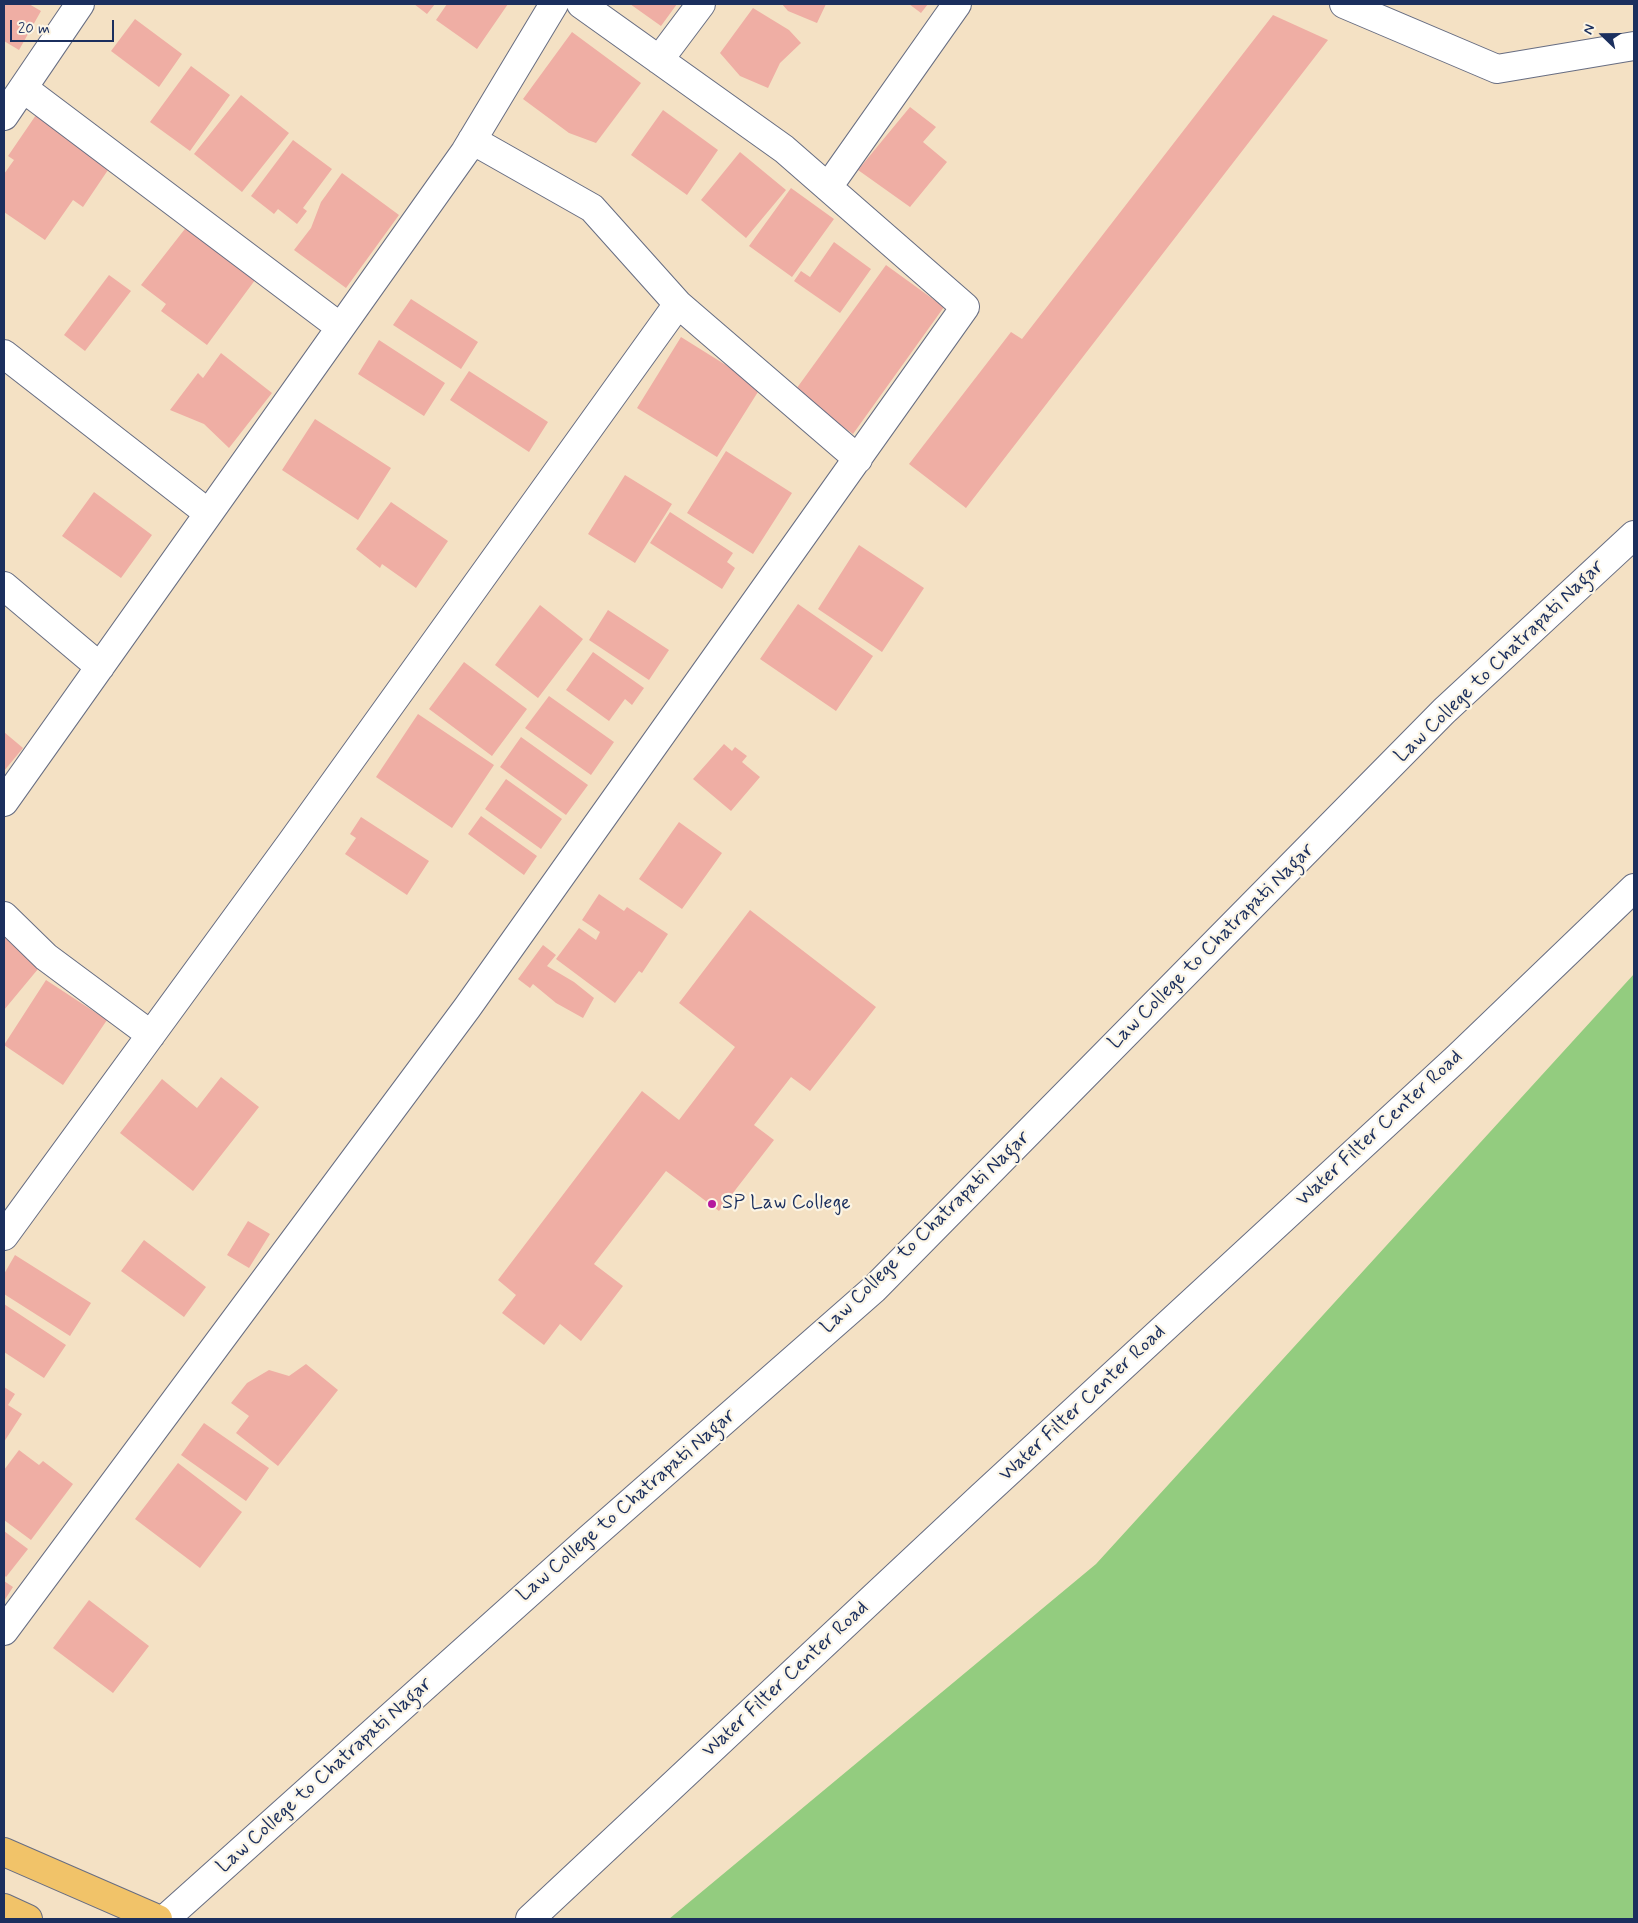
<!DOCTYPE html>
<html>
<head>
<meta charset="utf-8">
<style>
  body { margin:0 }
  #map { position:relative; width:1638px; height:1923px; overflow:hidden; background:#f4e1c4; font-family:Mynerve,sans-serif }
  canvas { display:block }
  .frame { position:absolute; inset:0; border:5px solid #1b2f5e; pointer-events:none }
  .north { position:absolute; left:1578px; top:10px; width:50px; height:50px; -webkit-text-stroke:4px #fcf5e5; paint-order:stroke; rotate:292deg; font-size:14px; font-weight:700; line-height:20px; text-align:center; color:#1b2f5e }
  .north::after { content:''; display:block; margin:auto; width:18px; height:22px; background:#1b2f5e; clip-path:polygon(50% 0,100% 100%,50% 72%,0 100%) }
  .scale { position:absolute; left:10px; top:20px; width:104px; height:22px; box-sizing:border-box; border:2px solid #1b2f5e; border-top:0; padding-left:6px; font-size:15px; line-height:18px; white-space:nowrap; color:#1b2f5e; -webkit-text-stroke:4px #fcf5e5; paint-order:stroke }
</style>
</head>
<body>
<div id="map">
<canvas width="1638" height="1923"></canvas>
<div class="frame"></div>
<div class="north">N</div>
<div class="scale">20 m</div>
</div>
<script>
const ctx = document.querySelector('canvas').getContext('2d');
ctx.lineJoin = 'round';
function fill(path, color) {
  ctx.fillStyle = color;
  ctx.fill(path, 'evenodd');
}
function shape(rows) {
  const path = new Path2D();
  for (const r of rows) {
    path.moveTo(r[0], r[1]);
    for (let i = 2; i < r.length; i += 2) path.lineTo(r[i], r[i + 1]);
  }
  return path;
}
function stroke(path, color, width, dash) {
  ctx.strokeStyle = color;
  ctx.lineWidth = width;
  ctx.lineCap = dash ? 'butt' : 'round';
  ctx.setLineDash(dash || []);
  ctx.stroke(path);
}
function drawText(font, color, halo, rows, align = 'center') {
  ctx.font = font + ' Mynerve,sans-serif';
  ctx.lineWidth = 4.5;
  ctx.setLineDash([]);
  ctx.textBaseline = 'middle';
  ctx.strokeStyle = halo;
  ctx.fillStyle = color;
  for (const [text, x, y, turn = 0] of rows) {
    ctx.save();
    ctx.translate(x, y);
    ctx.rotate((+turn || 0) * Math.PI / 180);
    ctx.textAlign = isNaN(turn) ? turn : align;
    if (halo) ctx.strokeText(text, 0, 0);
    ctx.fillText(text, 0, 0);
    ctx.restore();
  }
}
const green = shape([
  [1634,974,1634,1919,669,1919,1096,1564]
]);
const building = shape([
  [4,4,29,4,41,11,19,50,4,41],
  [414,4,435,4,427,14],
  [447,4,508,4,477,49,436,20],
  [630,4,677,4,661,26],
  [782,4,826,4,817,23,788,11],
  [909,4,928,4,921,13],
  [753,8,789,30,801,43,780,63,768,88,740,76,720,53],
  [1273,15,1328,40,966,508,909,464,1011,332,1022,339],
  [135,19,182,54,159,87,111,51],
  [572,32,641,83,596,143,569,133,523,99],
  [191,66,230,95,190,151,150,122],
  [241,95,289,133,242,192,194,154],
  [910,107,936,127,923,142,947,162,910,207,858,170],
  [663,110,718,150,687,195,631,155],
  [36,115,110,167,83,207,73,200,45,240,4,212,4,174,14,160,8,156],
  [293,140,332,169,303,208,307,211,297,224,278,209,274,214,251,196],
  [740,152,786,190,746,238,701,200],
  [342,173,399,215,346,288,294,250,311,228,321,202],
  [791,188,834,219,792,277,749,246],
  [188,225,258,276,207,345,161,311,166,304,141,285],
  [834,242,871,269,840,313,794,281,801,271,810,277],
  [886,265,944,307,853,434,794,392],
  [109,275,131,291,85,351,64,335],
  [411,299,478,342,461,369,393,325],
  [681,337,761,387,717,457,637,408],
  [379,340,445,383,424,416,358,374],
  [221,353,272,393,229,448,204,424,170,410,198,373,203,378],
  [469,371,548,422,529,452,450,400],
  [315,419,391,468,358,520,282,470],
  [726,451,792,493,753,554,687,513],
  [625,475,672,504,635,563,588,534],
  [94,492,152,535,121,578,62,536],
  [391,502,448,541,416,588,382,564,380,568,356,549],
  [670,512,733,553,727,562,735,568,722,589,650,543],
  [859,545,924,588,882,652,818,609],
  [798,604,873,656,836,711,760,659],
  [540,605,583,639,538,698,495,665],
  [608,610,669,650,649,680,589,640],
  [593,652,644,688,632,705,625,699,609,721,566,690],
  [464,662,527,709,492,756,429,709],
  [549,696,614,742,591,775,525,728],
  [418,714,494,765,452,828,376,777],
  [4,732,23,748,4,771],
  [521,737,588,785,566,815,500,767],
  [724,744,732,751,735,747,747,756,742,762,760,777,731,811,693,779],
  [506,779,562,819,541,849,485,809],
  [481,816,537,856,524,875,468,834],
  [361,817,429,861,407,895,345,854,356,838,350,834],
  [679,822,722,853,682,909,639,879],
  [599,894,624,911,627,907,668,934,642,973,639,971,615,1003,556,959,579,928,596,940,600,932,582,920],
  [750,910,876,1007,810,1091,791,1077,754,1125,774,1140,719,1211,666,1171,594,1264,623,1286,581,1341,560,1324,544,1345,502,1313,516,1295,498,1280,642,1091,679,1120,735,1047,679,1003],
  [4,931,43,963,4,1010],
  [543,945,556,955,547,966,574,982,594,998,583,1018,556,1003,533,984,530,988,518,979],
  [46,980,107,1020,63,1085,4,1045],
  [221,1077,259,1107,193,1191,120,1133,162,1079,197,1108],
  [248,1221,270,1234,249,1268,227,1255],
  [144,1240,206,1287,184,1317,121,1271],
  [15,1255,91,1303,70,1336,4,1294,4,1274],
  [4,1304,66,1345,44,1378,4,1352],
  [306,1364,338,1390,278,1466,236,1433,249,1416,231,1403,247,1383,269,1370,289,1376],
  [4,1387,15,1394,8,1405,22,1414,4,1442],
  [204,1423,269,1468,246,1501,181,1455],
  [19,1450,39,1465,43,1461,73,1484,31,1540,4,1520,4,1470],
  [178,1463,242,1512,200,1568,135,1519],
  [4,1531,28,1549,6,1577,4,1575],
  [4,1581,13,1587,4,1601],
  [89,1600,149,1646,113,1693,53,1648]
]);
const minor = shape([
  [1344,4,1497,69,1634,46],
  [659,60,701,4],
  [23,88,340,327],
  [4,116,80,4],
  [472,140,592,208,678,304,858,459],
  [828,187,957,4],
  [4,354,208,513],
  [4,586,100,667],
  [4,802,465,152,554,4],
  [4,916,46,957,151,1035],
  [4,1236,291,843,678,304],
  [4,1631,467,1008,965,307,784,149,581,4],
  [165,1919,589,1539,874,1289,1444,711,1634,535],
  [530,1919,981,1497,1457,1058,1634,888]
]);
const major = shape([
  [4,1852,158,1919],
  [4,1908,28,1919]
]);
const markers = [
  [712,1204,5,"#b5179e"]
];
const streetNames = [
  ["Law College to Chatrapati Nagar",1500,662,-44],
  ["Law College to Chatrapati Nagar",1212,947,-45],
  ["Water Filter Center Road",1380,1129,-43],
  ["Law College to Chatrapati Nagar",926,1233,-44],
  ["Water Filter Center Road",1083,1404,-43],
  ["Law College to Chatrapati Nagar",627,1506,-41],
  ["Water Filter Center Road",786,1680,-43],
  ["Law College to Chatrapati Nagar",325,1776,-42]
];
const poiNames = [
  ["SP Law College",722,1204]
];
fill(green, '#93cc7f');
fill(building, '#efaea4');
stroke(minor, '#676d82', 30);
stroke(major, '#676d82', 30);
stroke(minor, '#fff', 28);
stroke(major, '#f1c369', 28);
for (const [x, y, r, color] of markers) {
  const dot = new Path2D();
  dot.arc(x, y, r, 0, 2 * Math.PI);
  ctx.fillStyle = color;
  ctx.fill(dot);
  stroke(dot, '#fcf5e5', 2);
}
drawText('20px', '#1b2f5e', '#fcf5e5', streetNames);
drawText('20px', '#1b2f5e', '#fcf5e5', poiNames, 'left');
</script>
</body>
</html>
